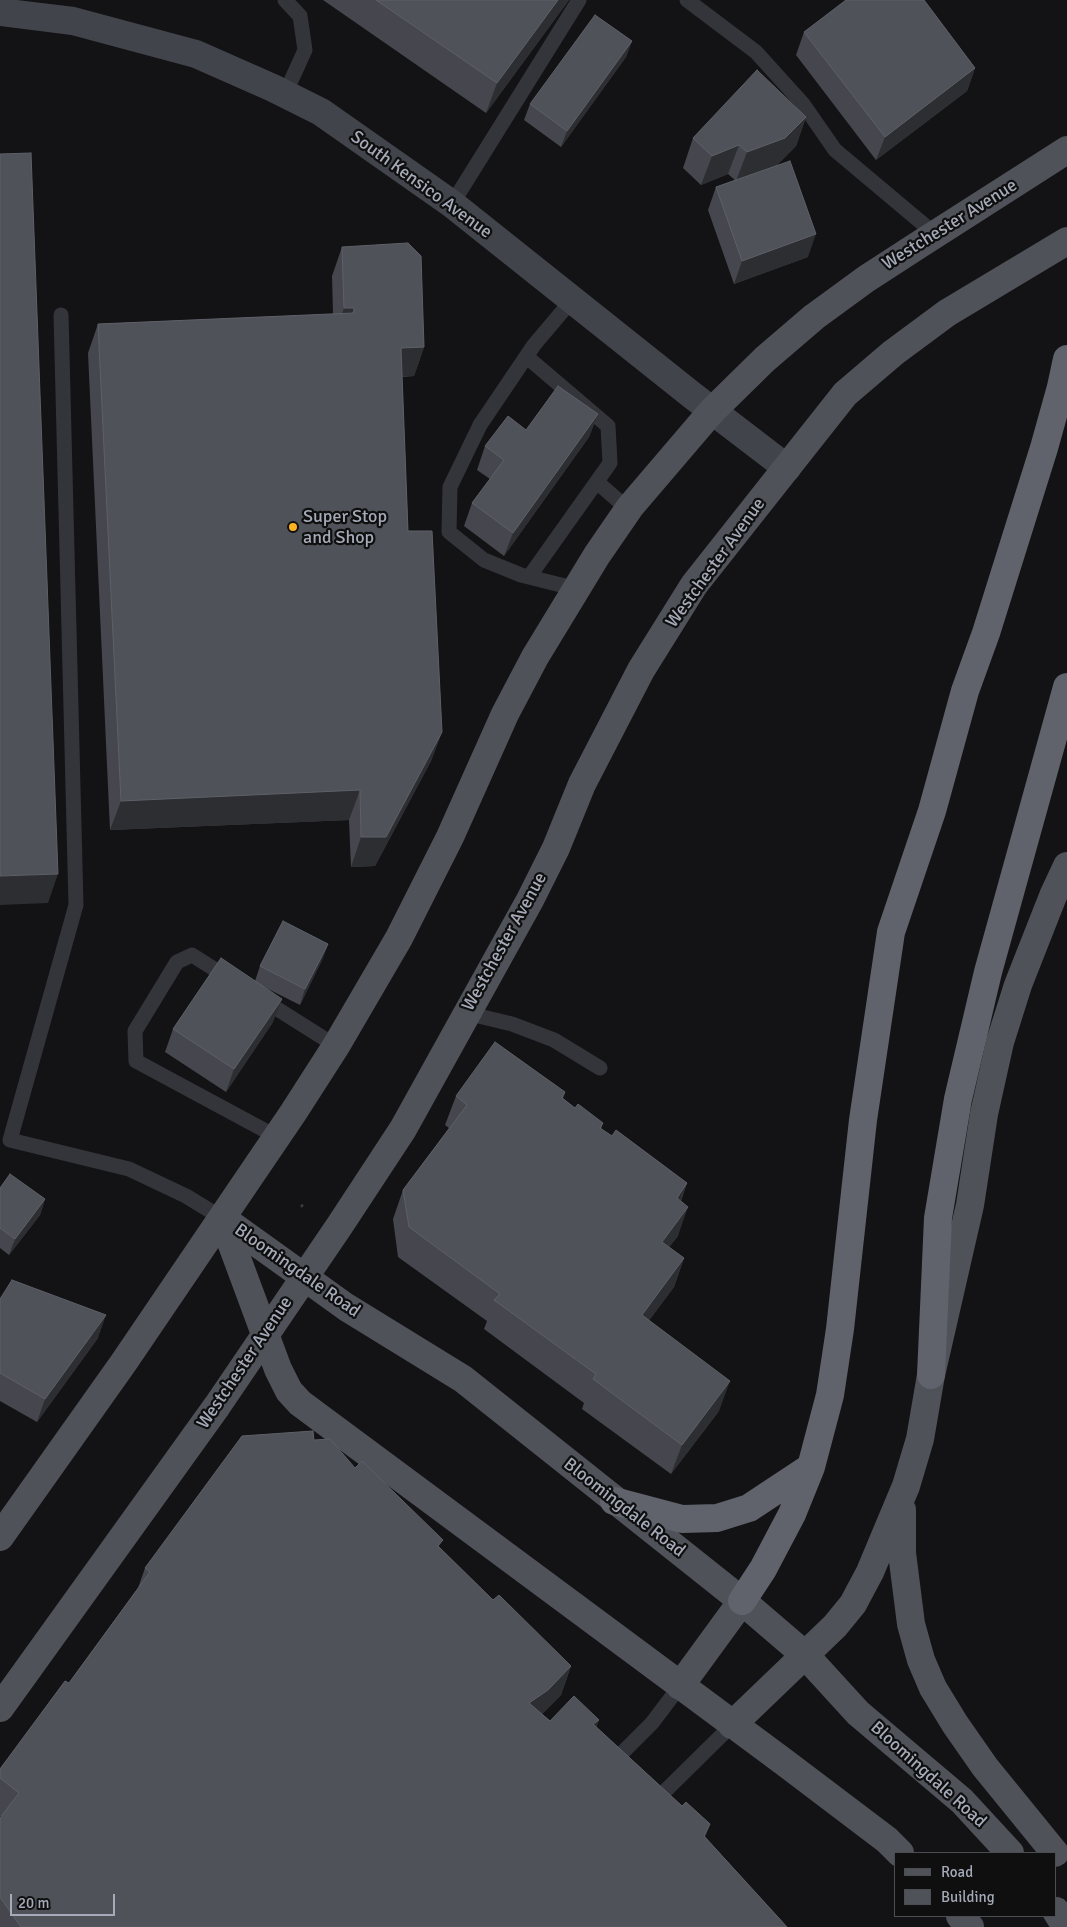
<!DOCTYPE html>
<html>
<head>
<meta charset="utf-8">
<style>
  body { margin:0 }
  #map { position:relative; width:1067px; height:1927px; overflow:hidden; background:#131315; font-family:Signika,sans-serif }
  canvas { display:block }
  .legend { position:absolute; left:894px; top:1852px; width:162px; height:65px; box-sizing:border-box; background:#0f0f10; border:1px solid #4b4d53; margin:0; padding:6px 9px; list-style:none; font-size:15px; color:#a4aab7 }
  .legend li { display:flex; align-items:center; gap:10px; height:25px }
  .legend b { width:25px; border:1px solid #4b4d53 }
  .scale { position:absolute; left:10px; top:1894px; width:105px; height:22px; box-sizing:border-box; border:2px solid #a4aab7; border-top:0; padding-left:6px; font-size:15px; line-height:18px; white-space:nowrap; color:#a4aab7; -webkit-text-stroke:4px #0f0f10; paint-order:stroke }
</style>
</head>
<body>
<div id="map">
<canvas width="1067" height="1927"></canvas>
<ul class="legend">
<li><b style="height:6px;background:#50525a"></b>Road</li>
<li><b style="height:14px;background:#505259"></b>Building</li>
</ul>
<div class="scale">20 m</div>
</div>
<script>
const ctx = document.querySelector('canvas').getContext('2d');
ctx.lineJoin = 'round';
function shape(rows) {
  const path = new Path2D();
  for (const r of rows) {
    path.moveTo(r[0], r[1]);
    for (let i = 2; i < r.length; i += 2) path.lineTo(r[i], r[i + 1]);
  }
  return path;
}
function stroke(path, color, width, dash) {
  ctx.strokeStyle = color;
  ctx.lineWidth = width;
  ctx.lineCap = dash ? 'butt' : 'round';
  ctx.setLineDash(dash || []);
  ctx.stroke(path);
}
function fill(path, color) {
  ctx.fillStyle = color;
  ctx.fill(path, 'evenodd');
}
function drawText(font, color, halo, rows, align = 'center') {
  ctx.font = font + ' Signika,sans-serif';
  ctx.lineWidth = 4.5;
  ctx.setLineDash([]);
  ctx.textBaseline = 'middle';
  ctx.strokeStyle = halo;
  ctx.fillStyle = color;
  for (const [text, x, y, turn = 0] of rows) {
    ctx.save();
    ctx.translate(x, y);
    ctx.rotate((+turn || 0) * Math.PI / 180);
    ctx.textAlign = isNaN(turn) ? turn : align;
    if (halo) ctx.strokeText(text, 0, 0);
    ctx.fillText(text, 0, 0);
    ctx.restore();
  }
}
const path = shape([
  [301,1205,306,1209]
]);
const lane = shape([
  [285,0,300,16,305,50,285,94],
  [687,0,756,52,803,104,835,150,935,234],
  [452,204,579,0],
  [572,300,534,345,480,425,450,487,449,532,484,560,521,575,577,589],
  [61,315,76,905,10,1140,129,1169,186,1196,222,1218],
  [527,357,608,426,610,463,529,577],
  [597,482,629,510],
  [230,979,192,955,177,962,135,1031,136,1061,277,1137],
  [260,998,336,1046],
  [466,1013,512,1024,554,1040,600,1068],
  [610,1765,652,1723,680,1686],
  [651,1805,732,1725]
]);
const secondary = shape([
  [0,12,73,21,196,54,273,88,321,112,452,204,693,396,787,468]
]);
const primary = shape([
  [222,1218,346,1307,463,1379,742,1601,805,1655,858,1713,962,1801,1010,1853],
  [222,1218,278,1369,289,1391,300,1403,784,1762,887,1840,900,1853],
  [902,1510,902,1553,911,1624,921,1660,933,1688,955,1724,985,1767,1055,1853],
  [0,1537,124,1362,293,1113,336,1046,399,938,450,837,505,714,535,657,597,555,630,507,712,411,765,359,814,317,866,279,920,244,1067,150],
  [680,1686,742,1601],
  [0,1708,217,1406,340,1225,403,1129,530,900,556,848,582,784,641,670,694,585,845,394,893,353,947,313,1067,241],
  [732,1725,835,1626,853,1604,870,1572,906,1486,920,1439,931,1375,970,1205,984,1114,1000,1042,1018,985,1053,896,1067,866],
  [1056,1911,1066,1927],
  [960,1916,970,1927]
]);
const highway = shape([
  [931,1375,938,1218,958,1099,988,972,1067,687],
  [614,1501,682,1519,717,1518,749,1508,811,1467],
  [742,1601,763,1569,792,1514,811,1467,830,1395,840,1329,863,1120,891,932,932,811,965,691,986,633,1044,448,1061,387,1067,359]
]);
const wall = shape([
  [323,0,569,0,486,113],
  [804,32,975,68,967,91,876,160,796,55],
  [632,41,626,57,561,147,524,120,530,104],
  [806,117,796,146,777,165,808,257,734,284,708,210,716,187,735,180,728,174,701,185,683,168,693,138],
  [342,247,424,347,414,376,402,377,408,531,442,732,431,761,375,866,351,867,349,820,110,830,88,353,98,324,333,314,332,276],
  [598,414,589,437,504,556,464,526,472,503,490,479,477,470,485,446],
  [328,944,322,960,300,1005,264,987,273,1022,226,1092,165,1052,173,1029,255,981,260,966],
  [565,1092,563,1098,575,1108,603,1123,601,1129,612,1136,687,1183,681,1201,678,1236,669,1247,684,1258,674,1287,649,1320,719,1411,671,1474,582,1409,584,1403,484,1329,487,1321,398,1257,393,1219,403,1190,449,1128,445,1125,456,1096],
  [0,1188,45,1199,40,1215,9,1255,0,1248],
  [0,1299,98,1338,37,1422,0,1401],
  [314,1440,355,1468,440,1548,493,1600,571,1666,561,1695,542,1714,550,1721,599,1720,596,1727,682,1806,710,1824,705,1837,787,1927,0,1927,0,1818,1,1816,0,1816,0,1769,69,1683,138,1588,145,1568]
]);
const shadedWall = shape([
  [558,0,569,0,486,113,497,83],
  [632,41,626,57,561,147,567,131],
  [975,68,967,91,876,160,885,137],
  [806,117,796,146,775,167,736,181,747,152],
  [739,145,728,174,701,185,712,156],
  [816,234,808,257,734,284,742,261],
  [344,308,354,308,343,337,334,337],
  [424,347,414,376,390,377,401,348],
  [598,414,589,437,504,556,513,533],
  [442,732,431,761,375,866,351,867,361,837],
  [360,790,349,820,110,830,121,801],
  [58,874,48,903,0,905,0,876],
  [328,944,322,960,300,1005,305,989],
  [282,999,273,1022,226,1092,234,1069],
  [687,1183,676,1213,677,1198],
  [45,1199,40,1215,9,1255,15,1239],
  [688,1207,678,1236,651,1271,662,1242],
  [684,1258,674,1287,632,1344,642,1315],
  [106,1315,98,1338,37,1422,45,1399],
  [730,1381,719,1411,671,1474,682,1445],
  [571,1666,561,1695,537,1719,529,1703],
  [599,1720,588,1749,593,1724],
  [710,1824,699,1854,704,1836]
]);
const building = shape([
  [376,0,558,0,497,83,376,0],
  [846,0,924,0,975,68,885,137,804,32,846,0],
  [595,15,632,41,567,131,530,104,595,15],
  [757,70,806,117,785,138,747,152,739,145,712,156,693,138,757,70],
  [31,153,58,874,0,876,0,154,31,153],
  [790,161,816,234,742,261,716,187,790,161],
  [408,243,421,256,424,347,401,348,408,531,432,531,442,732,386,837,361,837,360,790,121,801,98,324,354,313,354,308,344,308,342,247,408,243],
  [558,386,598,414,513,533,472,503,504,460,485,446,508,416,526,430,558,386],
  [283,921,328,944,305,989,260,966,283,921],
  [221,958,282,999,234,1069,173,1029,221,958],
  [495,1042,565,1092,562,1098,575,1108,578,1104,603,1123,600,1128,612,1136,616,1130,687,1183,677,1198,688,1207,662,1242,684,1258,642,1315,730,1381,682,1445,593,1379,596,1374,494,1300,500,1294,409,1227,403,1190,467,1105,456,1096,495,1042],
  [10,1174,45,1199,15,1239,0,1228,0,1188,10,1174],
  [12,1280,106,1315,45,1399,0,1373,0,1299,12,1280],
  [313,1431,314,1440,330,1439,355,1468,362,1461,443,1540,438,1546,493,1600,499,1595,571,1666,548,1690,529,1703,550,1721,574,1696,599,1720,593,1724,682,1806,686,1802,710,1824,704,1836,787,1927,21,1927,0,1897,0,1818,19,1793,0,1778,0,1769,65,1681,69,1683,150,1572,145,1568,242,1436,313,1431]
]);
const markers = [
  [293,527,5,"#fdb224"]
];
const streetNames = [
  ["South Kensico Avenue",421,185,36],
  ["Westchester Avenue",950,225,-32],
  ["Westchester Avenue",716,563,-54],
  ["Westchester Avenue",505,942,-61],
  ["Bloomingdale Road",297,1271,35],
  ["Westchester Avenue",245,1363,-56],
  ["Bloomingdale Road",624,1508,38],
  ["Bloomingdale Road",928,1775,42]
];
const poiNames = [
  ["Super Stop",303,517],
  ["and Shop",303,538]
];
stroke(path, '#3a3c42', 3, [2.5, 4]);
stroke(lane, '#34353b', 15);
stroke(secondary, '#42444b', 28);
stroke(primary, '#50525a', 28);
stroke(highway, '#60636c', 28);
fill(wall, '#46474e');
fill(shadedWall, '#2d2e32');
fill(building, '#505259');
stroke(building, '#5d6068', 1);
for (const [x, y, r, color] of markers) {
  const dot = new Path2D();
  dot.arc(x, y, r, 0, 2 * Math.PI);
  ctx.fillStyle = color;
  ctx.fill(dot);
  stroke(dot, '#0f0f10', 2);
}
drawText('18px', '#a4aab7', '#0f0f10', streetNames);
drawText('18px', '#a4aab7', '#0f0f10', poiNames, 'left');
</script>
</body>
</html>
